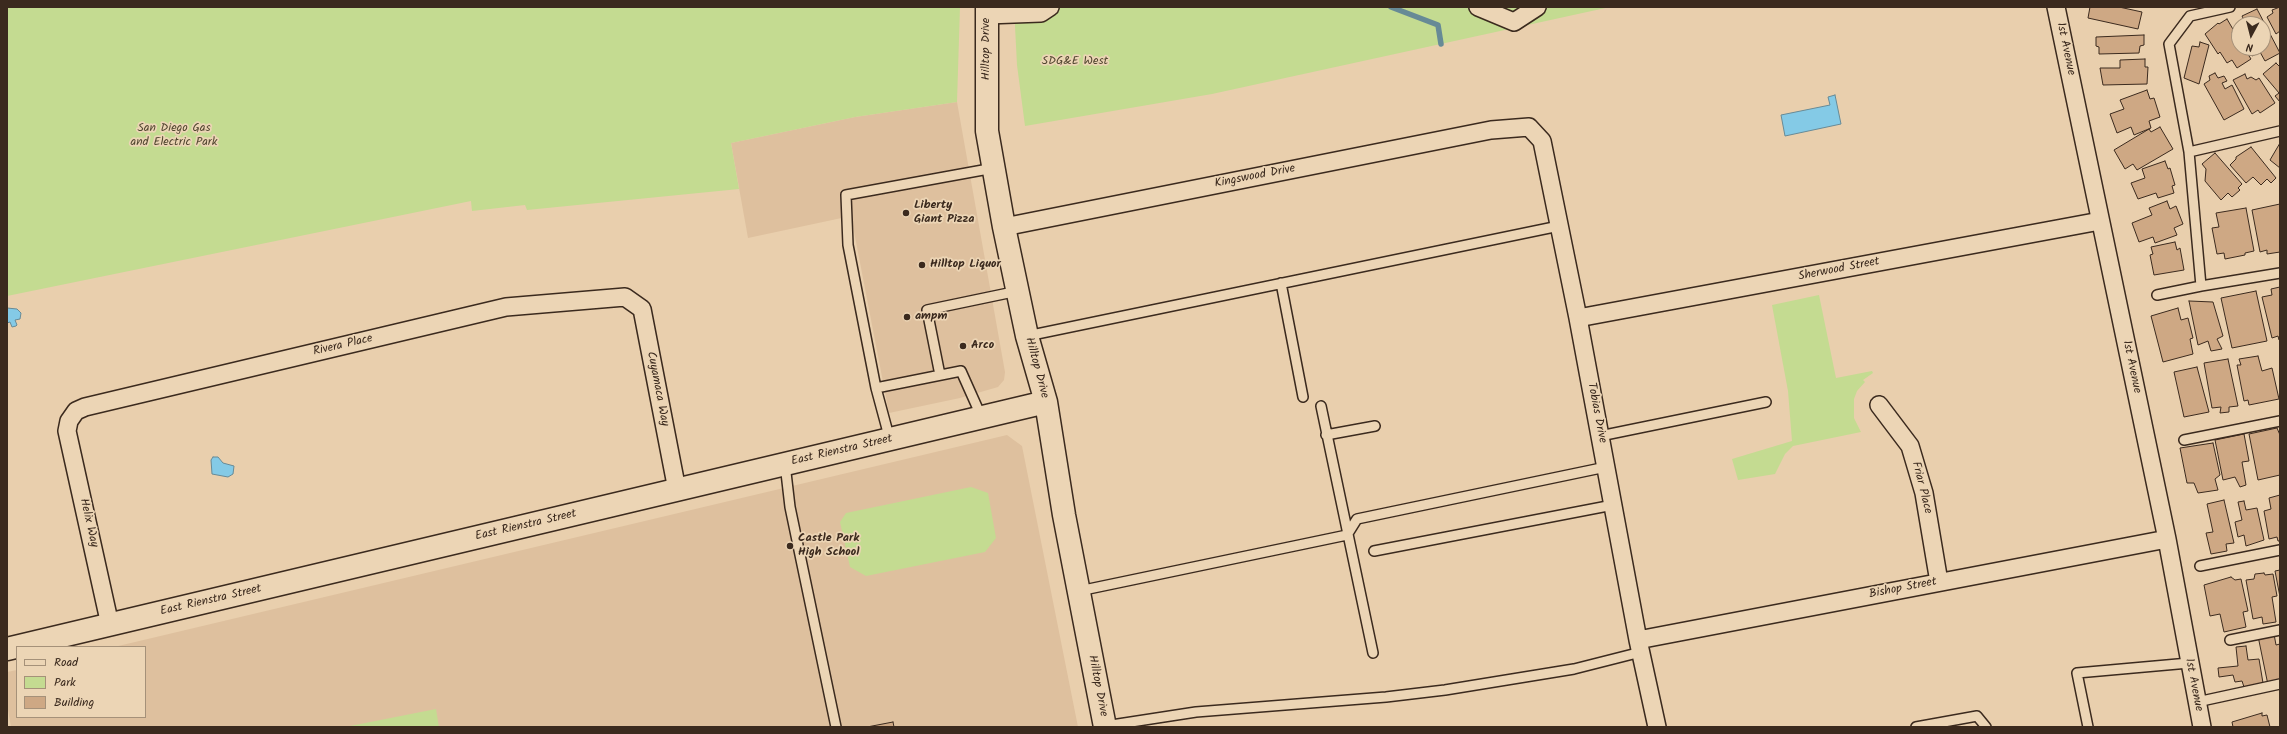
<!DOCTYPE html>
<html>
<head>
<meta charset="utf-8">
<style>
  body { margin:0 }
  #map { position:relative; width:2287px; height:734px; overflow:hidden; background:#e9cfad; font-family:Kalam,sans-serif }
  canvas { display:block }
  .frame { position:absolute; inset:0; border:8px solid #3b2a1e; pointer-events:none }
  .legend { position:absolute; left:16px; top:646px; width:130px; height:72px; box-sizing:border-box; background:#ecd5b5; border:1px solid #a59179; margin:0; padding:5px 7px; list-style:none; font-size:12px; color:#3b2a1e }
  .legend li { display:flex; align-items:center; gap:8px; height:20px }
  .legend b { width:20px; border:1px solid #a59179 }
  .north { position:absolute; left:2231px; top:16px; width:40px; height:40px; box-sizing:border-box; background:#ecd5b5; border:1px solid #a59179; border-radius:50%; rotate:187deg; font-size:11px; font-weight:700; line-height:16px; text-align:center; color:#3b2a1e }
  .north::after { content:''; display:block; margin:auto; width:14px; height:18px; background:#3b2a1e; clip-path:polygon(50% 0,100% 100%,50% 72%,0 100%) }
</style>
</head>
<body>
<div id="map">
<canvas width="2287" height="734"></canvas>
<div class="frame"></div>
<ul class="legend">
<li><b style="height:5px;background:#ecd5b5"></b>Road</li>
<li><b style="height:11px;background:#c4db91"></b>Park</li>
<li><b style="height:11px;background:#cea884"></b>Building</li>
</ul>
<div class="north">N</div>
</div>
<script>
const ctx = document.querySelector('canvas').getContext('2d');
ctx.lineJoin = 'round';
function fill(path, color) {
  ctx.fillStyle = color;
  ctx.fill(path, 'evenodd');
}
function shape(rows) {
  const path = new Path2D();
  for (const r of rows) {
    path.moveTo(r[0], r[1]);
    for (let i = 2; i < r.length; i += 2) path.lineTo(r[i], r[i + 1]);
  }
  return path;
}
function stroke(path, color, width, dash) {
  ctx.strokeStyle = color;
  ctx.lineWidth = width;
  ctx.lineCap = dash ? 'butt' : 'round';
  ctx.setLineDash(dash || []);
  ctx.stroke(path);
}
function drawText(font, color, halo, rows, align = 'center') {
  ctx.font = font + ' Kalam,sans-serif';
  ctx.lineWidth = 3.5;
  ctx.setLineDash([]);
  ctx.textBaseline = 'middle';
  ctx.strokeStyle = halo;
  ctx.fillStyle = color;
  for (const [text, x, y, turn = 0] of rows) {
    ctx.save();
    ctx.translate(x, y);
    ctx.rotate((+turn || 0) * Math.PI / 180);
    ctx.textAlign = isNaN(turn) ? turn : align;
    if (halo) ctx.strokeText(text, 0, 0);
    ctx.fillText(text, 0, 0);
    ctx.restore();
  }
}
const built = shape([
  [957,102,1005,372,1004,380,998,387,960,398,889,413,851,216,748,238,731,143,855,117],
  [1007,435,1022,446,1078,727,11,727,7,705,7,672,17,670,17,717,145,717,145,647,114,647]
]);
const green = shape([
  [7,7,960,7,957,102,855,117,731,143,739,189,527,210,525,205,472,211,471,201,7,296],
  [1014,7,1610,7,1212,94,1025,126,1017,65],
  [1819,295,1836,378,1872,371,1873,373,1863,380,1865,382,1857,391,1854,399,1854,418,1861,432,1793,446,1785,454,1775,474,1738,480,1732,459,1792,441,1788,391,1772,305],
  [971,487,988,493,996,538,985,552,866,576,850,567,840,522,846,513],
  [436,709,439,727,345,727]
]);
const water = shape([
  [1835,95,1841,124,1785,136,1781,115,1830,105,1828,97,1835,95],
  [7,308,17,309,21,313,20,319,15,320,17,325,16,326,12,327,10,322,7,323,7,308],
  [213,457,218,457,223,463,234,466,233,474,228,477,212,474,211,460,213,457]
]);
const stream = shape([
  [1391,7,1438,25,1441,44]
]);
const building = shape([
  [2090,7,2119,7,2142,12,2138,29,2088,18,2090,7],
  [2280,7,2280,31,2276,34,2267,17,2273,13,2272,10,2280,7],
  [2257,9,2280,53,2265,61,2260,52,2252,56,2248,48,2263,48,2263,24,2239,24,2239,30,2236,24,2244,20,2242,16,2257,9],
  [2227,19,2234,31,2232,32,2239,43,2239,48,2244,48,2251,59,2237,68,2232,60,2227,63,2220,52,2218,54,2205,34,2218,23,2219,24,2227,19],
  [2144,35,2144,45,2140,46,2139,53,2099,54,2099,47,2096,46,2096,37,2144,35],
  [2200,42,2209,45,2199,84,2184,78,2192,46,2199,47,2200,42],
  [2145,59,2145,67,2148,67,2147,84,2103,85,2100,68,2120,68,2120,60,2145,59],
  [2276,63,2280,67,2280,102,2275,96,2279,93,2263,74,2276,63],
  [2215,73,2218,78,2224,76,2227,81,2222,83,2225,89,2232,85,2244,109,2224,120,2204,84,2210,80,2209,76,2215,73],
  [2245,74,2247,79,2251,77,2256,80,2259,78,2275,103,2260,113,2258,110,2252,114,2233,80,2245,74],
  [2147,90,2150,99,2154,98,2160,117,2149,121,2151,128,2134,135,2131,127,2117,133,2110,114,2124,109,2120,100,2147,90],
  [2160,127,2173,149,2137,170,2133,164,2125,169,2114,150,2149,129,2151,132,2160,127],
  [2280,143,2280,168,2270,160,2280,143],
  [2251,147,2276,178,2271,183,2267,179,2261,185,2253,177,2246,183,2230,165,2236,159,2236,157,2251,147],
  [2215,153,2242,184,2238,188,2240,190,2232,197,2228,193,2221,200,2205,181,2206,169,2202,164,2215,153],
  [2165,161,2168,169,2170,168,2175,185,2172,186,2174,193,2158,198,2156,193,2138,199,2131,183,2145,178,2142,169,2165,161],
  [2167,201,2170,209,2176,206,2183,224,2174,228,2177,235,2155,243,2153,237,2139,242,2132,223,2152,215,2149,208,2167,201],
  [2280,204,2280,252,2267,254,2267,250,2260,252,2252,210,2280,204],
  [2246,208,2254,251,2245,253,2245,255,2225,259,2224,253,2217,254,2212,228,2219,227,2216,213,2246,208],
  [2175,242,2177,250,2180,248,2184,270,2154,275,2150,255,2153,254,2151,247,2175,242],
  [2280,287,2280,340,2279,340,2278,336,2272,338,2262,297,2272,295,2271,289,2280,287],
  [2256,291,2267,341,2232,348,2221,298,2256,291],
  [2189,301,2213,302,2223,336,2217,339,2222,349,2211,351,2208,341,2198,345,2189,301],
  [2178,308,2181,320,2188,318,2193,338,2190,339,2193,354,2163,362,2151,316,2178,308],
  [2258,356,2262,371,2272,368,2279,399,2249,405,2248,400,2244,401,2237,365,2241,365,2239,359,2258,356],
  [2228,359,2238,406,2229,407,2229,412,2220,413,2221,407,2212,408,2204,363,2228,359],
  [2197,367,2209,412,2184,417,2174,372,2197,367],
  [2277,428,2280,435,2280,475,2258,480,2249,434,2277,428],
  [2244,434,2249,461,2242,462,2246,485,2240,487,2235,477,2223,480,2215,440,2244,434],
  [2213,443,2220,475,2215,479,2218,490,2198,493,2194,483,2187,483,2180,448,2213,443],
  [2280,495,2280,541,2278,541,2277,537,2269,539,2264,511,2271,509,2269,498,2280,495],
  [2224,500,2234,543,2226,544,2227,551,2211,554,2206,533,2213,532,2207,504,2224,500],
  [2244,501,2246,510,2257,508,2264,540,2246,546,2244,535,2238,537,2235,522,2242,520,2238,502,2244,501],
  [2280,570,2280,597,2275,571,2280,570],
  [2264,573,2265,575,2273,574,2277,596,2272,597,2276,622,2263,624,2262,617,2253,619,2246,580,2254,579,2255,574,2264,573],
  [2231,577,2235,580,2241,579,2248,611,2243,612,2246,627,2224,632,2220,614,2210,616,2204,585,2231,577],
  [2274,634,2276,645,2280,644,2280,683,2268,685,2258,636,2274,634],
  [2246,646,2248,660,2259,659,2263,683,2244,687,2242,681,2235,682,2233,675,2219,677,2218,668,2238,666,2236,647,2246,646],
  [2262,713,2262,716,2267,715,2270,727,2233,727,2232,722,2262,713],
  [893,722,894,727,867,727,893,722]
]);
const lane = shape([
  [2189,152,2169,44,2190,16,2230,7],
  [1281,283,1303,397],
  [2201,286,2189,152,2280,131],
  [2157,295,2201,286,2280,273],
  [1027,336,1559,226],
  [940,375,927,310,1018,291],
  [876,388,961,371,982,418],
  [1321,406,1373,653],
  [1326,435,1375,426],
  [1600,436,1766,402],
  [890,440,876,388,848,245,846,195,994,168],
  [2184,440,2280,421],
  [785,464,790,507,836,727],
  [1374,551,1613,505],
  [2200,566,2280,550],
  [1079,591,1347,535,1357,519,1606,467],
  [2230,640,2280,630],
  [2197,702,2280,684],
  [1105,726,1196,712,1386,697,1445,690,1574,669,1641,652],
  [1916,727,1977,716,1986,727],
  [2088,727,2077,673,2189,663]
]);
const street = shape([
  [1478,7,1514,22,1537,7],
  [2056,7,2167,539,2202,727],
  [987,15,1041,13,1050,7],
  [1004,227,1491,130,1529,127,1542,141,1578,318,1638,640,1657,727],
  [1578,318,2100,221],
  [1879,405,1910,446,1924,493,1939,582],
  [110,625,67,431,69,421,76,411,85,407,506,307,625,297,642,309,677,490],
  [1638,640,2167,539]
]);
const secondary = shape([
  [987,7,987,131,1004,227,1027,336,1046,402,1064,515,1105,727],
  [7,649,1046,402]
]);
const markers = [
  [906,213,4,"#3b2a1e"],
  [922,265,4,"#3b2a1e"],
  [907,317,4,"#3b2a1e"],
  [963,346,4,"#3b2a1e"],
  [790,546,4,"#3b2a1e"]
];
const streetNames = [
  ["Hilltop Drive",987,49,-90],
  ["1st Avenue",2065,49,78],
  ["Kingswood Drive",1255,177,-11],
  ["Sherwood Street",1839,270,-11],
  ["Rivera Place",343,346,-13],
  ["1st Avenue",2131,367,78],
  ["Hilltop Drive",1036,368,75],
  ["Cuyamaca Way",657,389,79],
  ["Tobias Drive",1596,413,79],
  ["East Rienstra Street",842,451,-13],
  ["Friar Place",1921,488,76],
  ["Helix Way",88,523,77],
  ["East Rienstra Street",526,526,-13],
  ["Bishop Street",1903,589,-11],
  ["East Rienstra Street",211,601,-13],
  ["1st Avenue",2193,685,79],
  ["Hilltop Drive",1097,686,79]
];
const parkNames = [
  ["SDG&E West",1075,62],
  ["San Diego Gas",174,129],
  ["and Electric Park",174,143]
];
const poiNames = [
  ["Liberty",914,206],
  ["Giant Pizza",914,220],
  ["Hilltop Liquor",930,265],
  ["ampm",915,317],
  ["Arco",971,346],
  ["Castle Park",798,539],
  ["High School",798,553]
];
fill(built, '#dec09e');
fill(green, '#c4db91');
fill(water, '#84cae6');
stroke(water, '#678a96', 1);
stroke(stream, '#678a96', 5.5);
fill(building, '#cea884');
stroke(building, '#3b2a1e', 1);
stroke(lane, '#3b2a1e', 12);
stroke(street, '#3b2a1e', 20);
stroke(secondary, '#3b2a1e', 25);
stroke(lane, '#ecd5b5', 9);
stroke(street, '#ecd5b5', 17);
stroke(secondary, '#ecd5b5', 22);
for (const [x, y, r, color] of markers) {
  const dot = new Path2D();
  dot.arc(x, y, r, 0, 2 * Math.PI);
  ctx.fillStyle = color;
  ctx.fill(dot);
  stroke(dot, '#ecd5b5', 1.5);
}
drawText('12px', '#3b2a1e', '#ecd5b5', streetNames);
drawText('12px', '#50452f', '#ecd5b5', parkNames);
drawText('bold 12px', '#3b2a1e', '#ecd5b5', poiNames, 'left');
</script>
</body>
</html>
